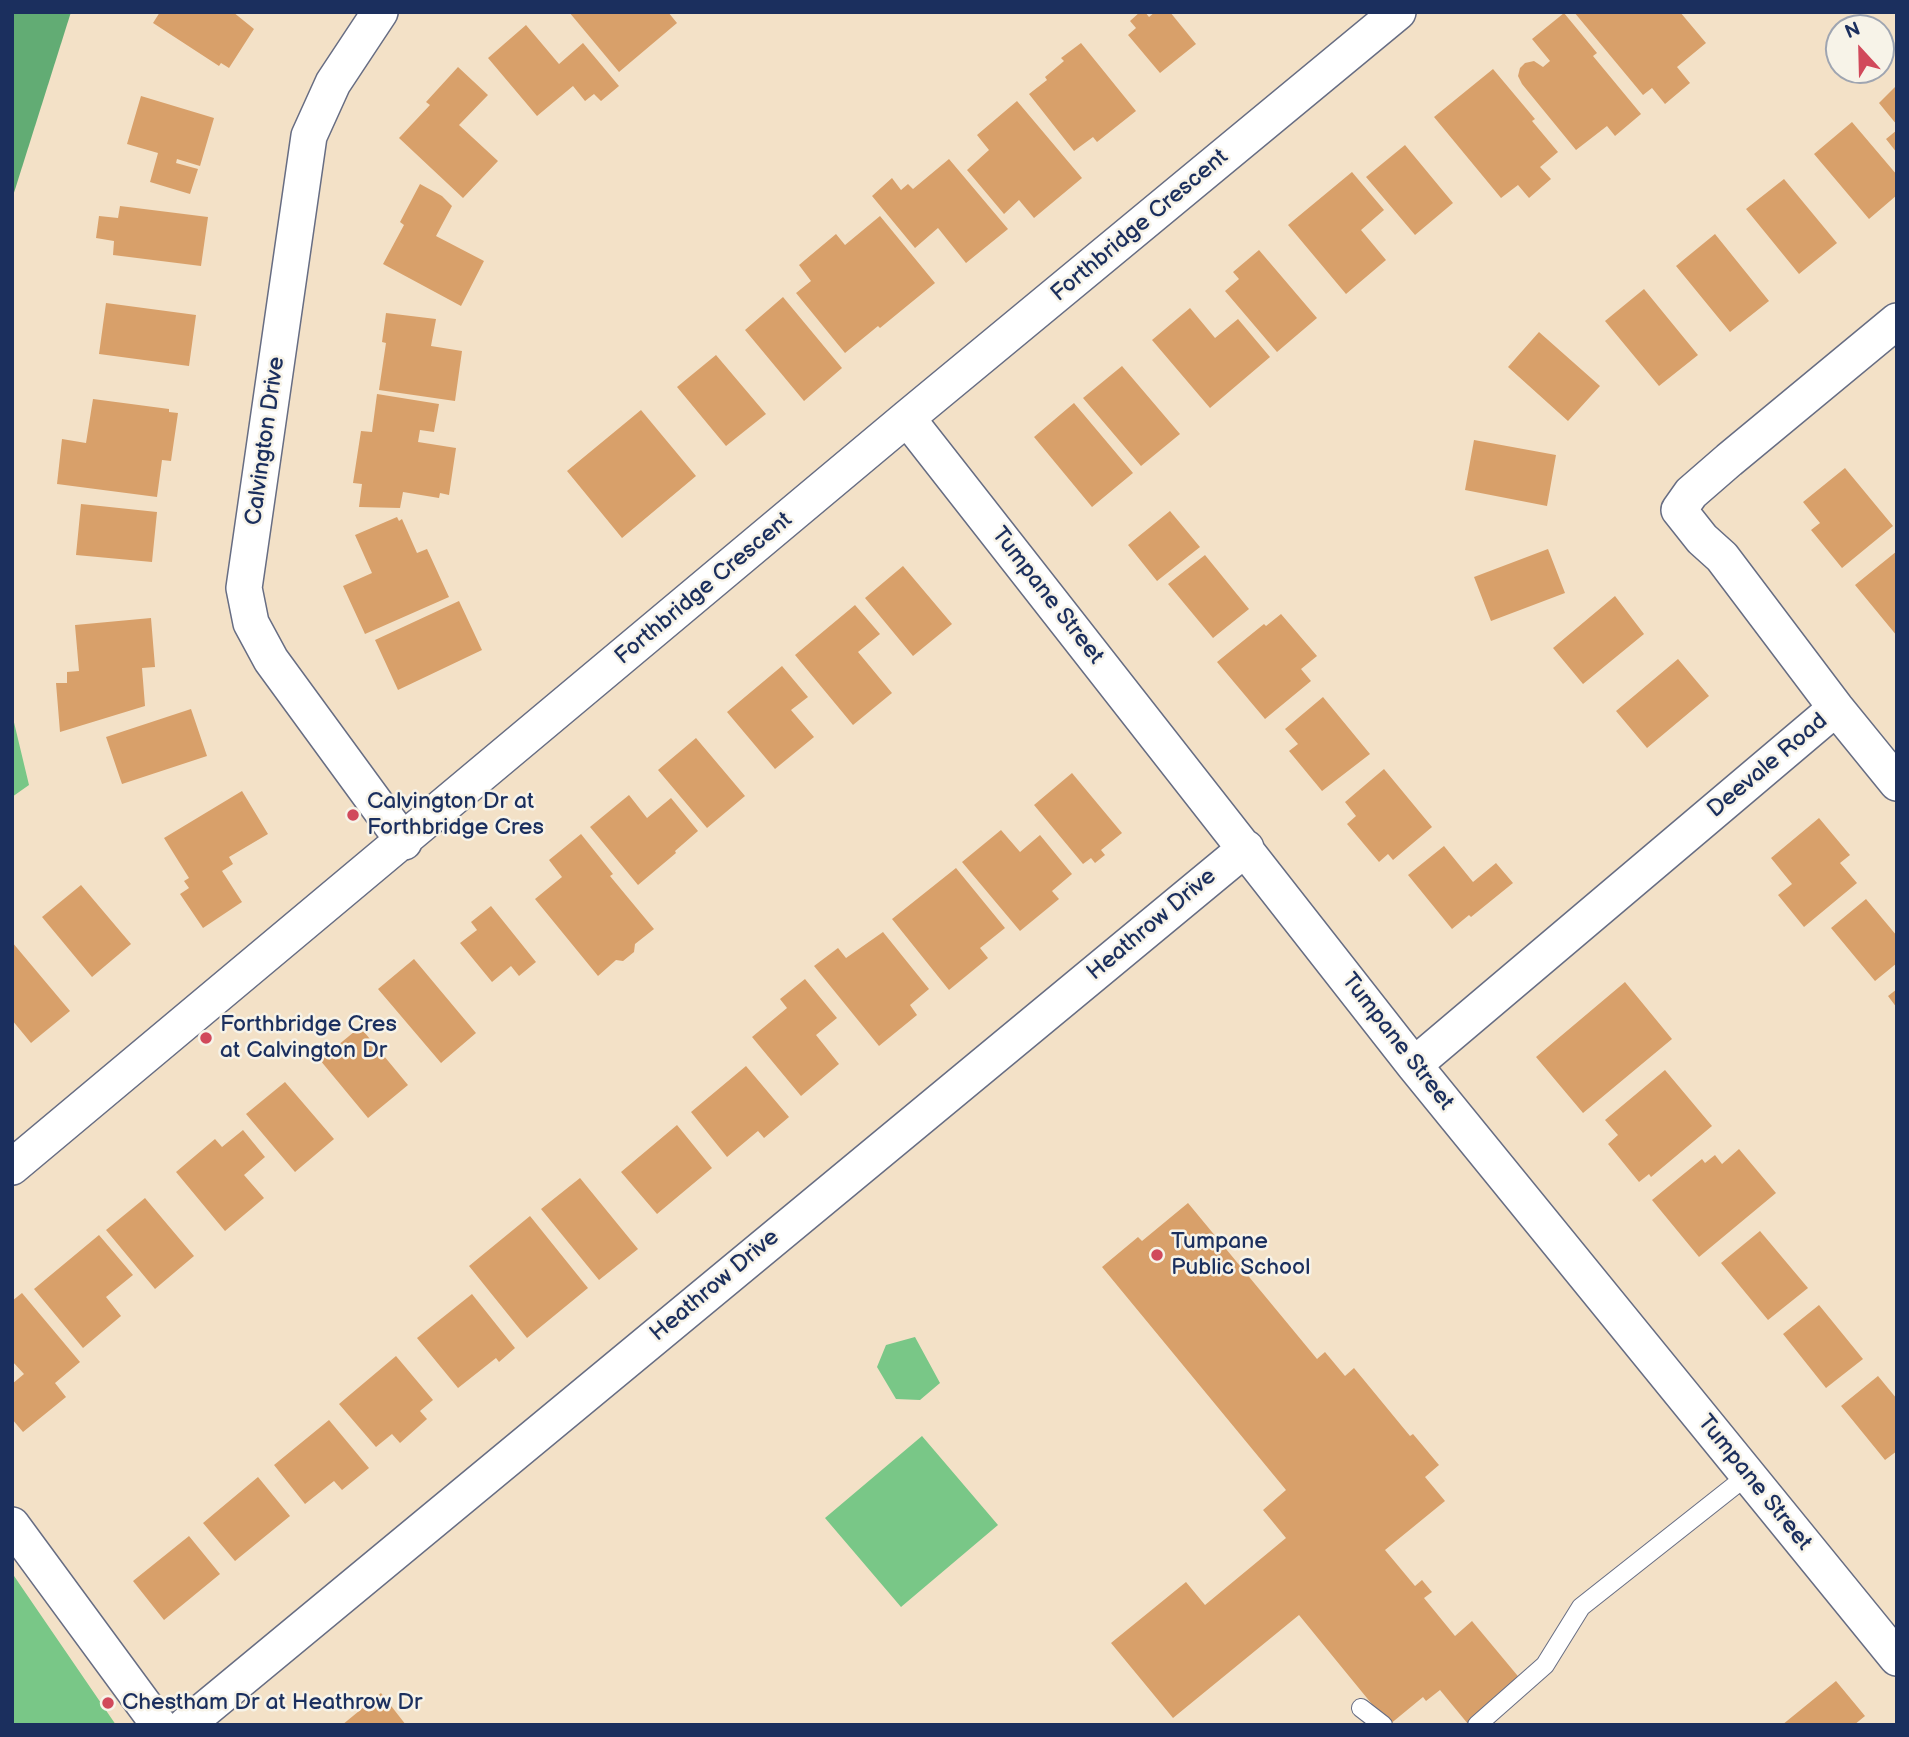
<!DOCTYPE html>
<html>
<head>
<meta charset="utf-8">
<style>
  body { margin:0 }
  #map { position:relative; width:1909px; height:1737px; overflow:hidden; background:#f3e1c7; font-family:"Balsamiq Sans",sans-serif }
  canvas { display:block }
  .frame { position:absolute; inset:0; border:14px solid #1b2f5e; pointer-events:none }
  .north { position:absolute; left:1825px; top:14px; width:70px; height:70px; box-sizing:border-box; background:#f7f3e8; border:2px solid #9fa5b1; border-radius:50%; rotate:338deg; font-size:19px; font-weight:700; line-height:28px; text-align:center; color:#1b2f5e }
  .north::after { content:''; display:block; margin:auto; width:24px; height:32px; background:#d1495b; clip-path:polygon(50% 0,100% 100%,50% 72%,0 100%) }
</style>
</head>
<body>
<div id="map">
<canvas width="1909" height="1737"></canvas>
<div class="frame"></div>
<div class="north">N</div>
</div>
<script>
const ctx = document.querySelector('canvas').getContext('2d');
ctx.lineJoin = 'round';
function fill(path, color) {
  ctx.fillStyle = color;
  ctx.fill(path, 'evenodd');
}
function shape(rows) {
  const path = new Path2D();
  for (const r of rows) {
    path.moveTo(r[0], r[1]);
    for (let i = 2; i < r.length; i += 2) path.lineTo(r[i], r[i + 1]);
  }
  return path;
}
function stroke(path, color, width, dash) {
  ctx.strokeStyle = color;
  ctx.lineWidth = width;
  ctx.lineCap = dash ? 'butt' : 'round';
  ctx.setLineDash(dash || []);
  ctx.stroke(path);
}
function drawText(font, color, halo, rows, align = 'center') {
  ctx.font = font + ' "Balsamiq Sans",sans-serif';
  ctx.lineWidth = 5;
  ctx.setLineDash([]);
  ctx.textBaseline = 'middle';
  ctx.strokeStyle = halo;
  ctx.fillStyle = color;
  for (const [text, x, y, turn = 0] of rows) {
    ctx.save();
    ctx.translate(x, y);
    ctx.rotate((+turn || 0) * Math.PI / 180);
    ctx.textAlign = isNaN(turn) ? turn : align;
    if (halo) ctx.strokeText(text, 0, 0);
    ctx.fillText(text, 0, 0);
    ctx.restore();
  }
}
const green = shape([
  [12,714,29,785,12,797],
  [915,1337,940,1383,920,1400,896,1399,877,1367,886,1345],
  [922,1436,998,1525,901,1607,825,1518],
  [12,1573,116,1725,12,1725]
]);
const forest = shape([
  [12,12,71,12,12,199]
]);
const building = shape([
  [160,12,233,12,254,29,229,68,221,63,219,66,153,23],
  [569,12,668,12,677,23,619,72],
  [1140,12,1145,12,1149,17,1155,12,1170,12,1196,44,1160,73,1128,35,1136,28,1130,21],
  [1574,12,1680,12,1706,43,1677,67,1690,83,1665,104,1652,88,1643,95],
  [1564,13,1597,53,1593,56,1641,114,1615,136,1607,126,1576,150,1522,84,1518,76,1520,68,1525,63,1534,61,1543,67,1550,61,1532,39],
  [526,25,559,64,583,43,619,86,601,101,594,94,585,101,573,86,537,116,488,58],
  [1081,43,1136,111,1097,142,1093,137,1074,151,1029,94,1047,80,1045,77,1064,61,1061,58],
  [458,67,488,95,459,125,498,161,463,198,399,138,430,105,426,102],
  [1493,69,1535,119,1532,121,1558,152,1540,167,1551,179,1529,198,1518,185,1501,198,1434,117],
  [1897,85,1897,125,1879,103],
  [141,96,214,118,200,166,177,159,176,163,198,169,190,194,150,182,158,153,127,144],
  [1017,101,1082,178,1034,218,1019,200,1004,214,967,170,989,150,977,135],
  [1852,122,1897,175,1897,195,1869,219,1814,154],
  [1897,130,1897,153,1886,139],
  [1405,145,1453,203,1415,235,1366,177],
  [949,159,1008,229,966,263,938,228,915,248,872,196,892,178,901,190,908,184,913,189],
  [1352,172,1384,210,1361,230,1386,260,1346,294,1288,225],
  [1784,179,1837,243,1799,274,1746,209],
  [420,184,442,196,452,206,436,236,484,261,461,306,383,264,404,225,400,222],
  [120,206,208,217,201,266,113,255,114,241,96,238,99,216,118,218],
  [880,216,935,283,880,328,878,326,845,353,796,293,811,281,799,265,836,234,845,245],
  [1715,234,1769,301,1730,332,1676,266],
  [1259,250,1317,318,1277,352,1225,291,1239,279,1233,272],
  [1644,289,1698,355,1659,386,1605,321],
  [783,297,842,368,804,401,745,330],
  [106,303,196,315,189,366,99,354],
  [1190,308,1215,338,1238,319,1270,357,1210,408,1152,340],
  [386,313,436,319,431,346,462,351,455,401,379,390,386,343,382,342],
  [1539,332,1600,386,1568,421,1508,367],
  [716,355,766,414,726,446,677,387],
  [1122,366,1180,434,1141,466,1083,398],
  [377,394,439,404,434,432,420,430,418,442,456,448,449,495,440,493,439,498,403,492,400,508,359,507,362,484,353,483,361,431,372,432],
  [93,399,169,409,169,412,178,413,171,461,162,460,157,497,57,484,62,439,86,443],
  [1074,403,1133,473,1092,507,1034,437],
  [641,410,696,476,622,538,567,471],
  [1474,440,1556,455,1547,506,1465,490],
  [1845,468,1893,526,1842,568,1811,530,1820,523,1803,502],
  [81,504,157,512,152,562,76,555],
  [1170,511,1200,547,1157,581,1128,545],
  [397,517,399,521,402,519,417,553,427,549,449,597,365,634,343,586,372,573,355,535],
  [1548,549,1565,593,1491,621,1474,577],
  [1897,551,1897,636,1855,585],
  [1205,555,1249,609,1213,638,1168,584],
  [903,566,952,624,913,656,865,598],
  [1615,596,1644,634,1583,684,1553,648],
  [459,601,482,650,398,690,375,640],
  [855,605,880,634,858,652,892,693,853,725,795,655],
  [1281,614,1317,656,1301,669,1311,681,1265,719,1217,662,1264,624,1266,626],
  [151,618,155,667,142,668,145,706,60,732,56,683,67,683,67,672,79,671,75,625],
  [1678,659,1709,696,1647,748,1616,711],
  [782,666,808,697,791,710,814,737,775,769,727,712],
  [1323,697,1370,754,1322,791,1289,751,1298,744,1285,729],
  [191,709,207,756,122,784,106,737],
  [696,738,745,796,707,828,658,770],
  [1384,769,1432,827,1393,860,1388,854,1379,862,1347,824,1356,816,1345,802],
  [1072,773,1122,833,1101,850,1105,855,1095,863,1091,858,1083,864,1034,805],
  [242,791,268,834,229,857,233,864,222,871,242,902,203,928,180,894,189,888,184,881,189,878,164,838],
  [629,795,647,818,671,798,698,831,675,851,676,853,638,885,590,827],
  [1819,818,1850,855,1840,863,1857,883,1804,927,1778,895,1792,884,1771,858],
  [1001,830,1020,852,1040,835,1072,874,1052,891,1059,899,1020,931,962,862],
  [581,834,613,874,610,876,654,929,635,944,634,952,623,961,616,960,598,976,535,899,562,877,549,860],
  [1444,846,1473,882,1496,863,1513,883,1471,917,1469,915,1452,929,1408,875],
  [956,868,1005,928,980,948,988,958,949,990,892,919],
  [81,885,131,944,92,977,42,917],
  [1866,899,1897,936,1897,963,1875,981,1831,928],
  [491,906,536,962,519,976,511,966,492,982,460,943,477,930,471,922],
  [883,932,929,989,910,1005,917,1015,879,1046,814,966,838,948,846,958],
  [12,942,70,1011,31,1043,12,1020],
  [414,959,476,1033,441,1063,378,989],
  [805,979,837,1018,816,1035,839,1064,801,1096,752,1037,787,1008,780,999],
  [1625,982,1672,1039,1583,1113,1536,1057],
  [1897,989,1897,1008,1888,996],
  [360,1027,408,1085,368,1118,320,1060],
  [746,1066,789,1117,764,1138,758,1131,727,1157,691,1112],
  [1665,1070,1712,1126,1651,1177,1649,1174,1639,1182,1608,1144,1618,1135,1605,1120],
  [285,1082,334,1139,295,1172,246,1114],
  [677,1125,712,1168,657,1214,621,1172],
  [243,1130,265,1157,244,1175,264,1198,225,1231,176,1172,215,1139,222,1147],
  [1739,1149,1776,1193,1699,1257,1652,1200,1702,1159,1705,1163,1715,1155,1722,1164],
  [580,1178,638,1249,599,1280,541,1209],
  [145,1198,194,1256,155,1289,106,1230],
  [1188,1203,1317,1359,1325,1352,1345,1376,1354,1368,1410,1436,1413,1434,1439,1465,1425,1477,1445,1501,1385,1550,1415,1586,1422,1580,1432,1592,1424,1598,1455,1636,1472,1621,1522,1681,1468,1724,1440,1690,1426,1701,1423,1697,1389,1725,1299,1615,1173,1718,1111,1643,1186,1582,1205,1605,1286,1538,1263,1510,1286,1490,1102,1267,1138,1237,1142,1241],
  [530,1216,588,1288,527,1338,469,1266],
  [1760,1231,1808,1288,1768,1320,1721,1263],
  [99,1235,133,1275,106,1297,121,1316,83,1348,34,1289],
  [22,1293,80,1362,55,1383,66,1397,23,1432,12,1419,12,1384,24,1374,12,1361,12,1301],
  [472,1294,515,1348,499,1362,496,1358,458,1388,417,1338],
  [1819,1305,1863,1359,1826,1388,1783,1334],
  [396,1356,433,1400,420,1411,427,1419,400,1443,392,1434,376,1447,339,1404],
  [1878,1376,1897,1399,1897,1451,1885,1460,1841,1406],
  [329,1420,369,1468,342,1490,334,1481,305,1504,274,1465],
  [258,1477,290,1516,235,1561,203,1523],
  [189,1536,220,1574,164,1620,133,1581],
  [1836,1681,1865,1716,1854,1725,1782,1725],
  [381,1693,406,1725,342,1725]
]);
const lane = shape([
  [1361,1708,1383,1725],
  [1477,1725,1545,1665,1581,1607,1748,1475]
]);
const street = shape([
  [380,12,333,83,309,136,244,588,251,623,271,660,404,842],
  [1897,321,1729,460,1691,493,1679,510,1702,539,1722,557,1836,708,1897,783],
  [907,418,1414,1065,1897,1658],
  [1414,1065,1836,708],
  [12,1167,907,418,1398,12],
  [12,1525,159,1725],
  [186,1725,1246,848]
]);
const markers = [
  [353,815,7,"#d1495b"],
  [206,1038,7,"#d1495b"],
  [1157,1255,7,"#d1495b"],
  [108,1703,7,"#d1495b"]
];
const streetNames = [
  ["Forthbridge Crescent",1140,226,-40],
  ["Calvington Drive",266,441,-82],
  ["Forthbridge Crescent",704,589,-40],
  ["Tumpane Street",1047,596,52],
  ["Deevale Road",1768,766,-40],
  ["Heathrow Drive",1152,925,-40],
  ["Tumpane Street",1397,1042,52],
  ["Heathrow Drive",715,1286,-40],
  ["Tumpane Street",1754,1483,51]
];
const poiNames = [
  ["Calvington Dr at",367,802],
  ["Forthbridge Cres",367,828],
  ["Forthbridge Cres",220,1025],
  ["at Calvington Dr",220,1051],
  ["Tumpane",1171,1242],
  ["Public School",1171,1268],
  ["Chestham Dr at Heathrow Dr",122,1703]
];
fill(green, '#79c787');
fill(forest, '#62ac74');
fill(building, '#d8a06a');
stroke(lane, '#676d83', 20);
stroke(street, '#676d83', 38);
stroke(lane, '#fff', 18);
stroke(street, '#fff', 35);
for (const [x, y, r, color] of markers) {
  const dot = new Path2D();
  dot.arc(x, y, r, 0, 2 * Math.PI);
  ctx.fillStyle = color;
  ctx.fill(dot);
  stroke(dot, '#f7f3e8', 2.5);
}
drawText('23px', '#1b2f5e', '#f7f3e8', streetNames);
drawText('23px', '#1b2f5e', '#f7f3e8', poiNames, 'left');
</script>
</body>
</html>
